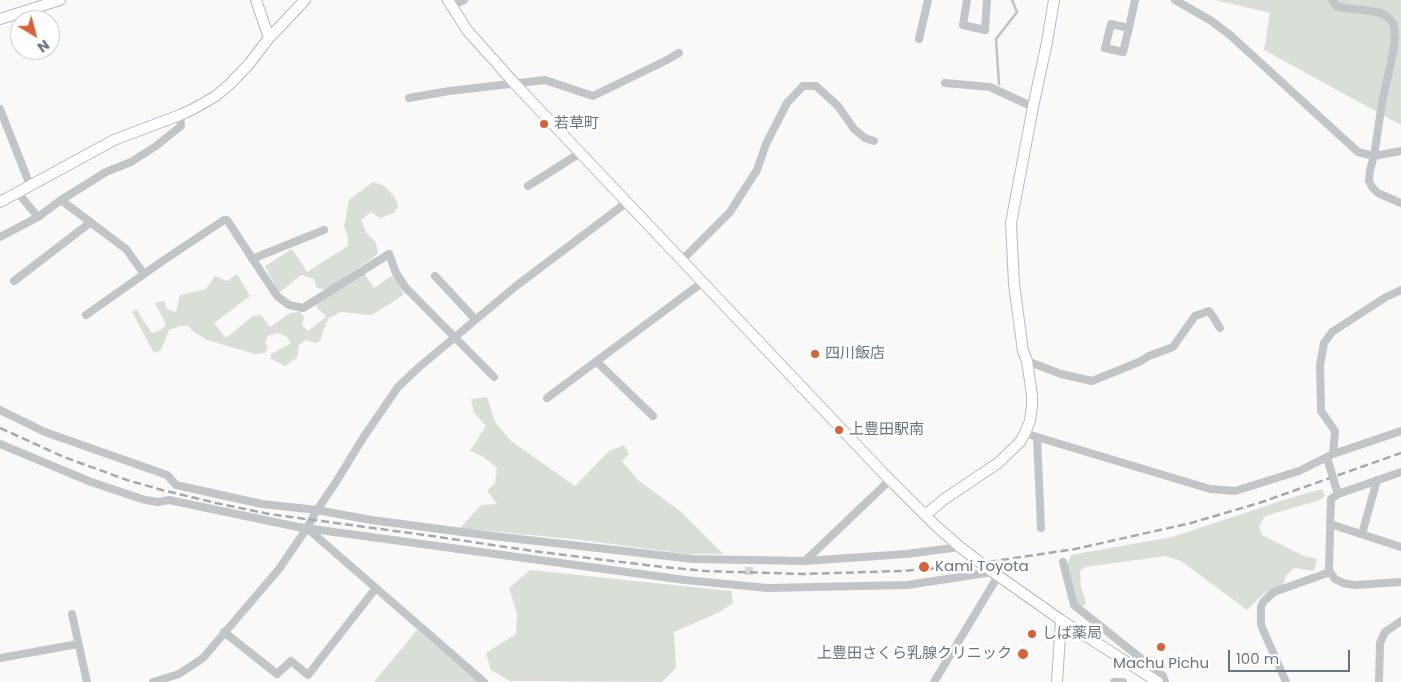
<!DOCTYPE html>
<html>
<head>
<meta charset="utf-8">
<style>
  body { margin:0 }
  #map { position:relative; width:1401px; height:682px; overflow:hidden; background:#f9f9f8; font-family:Poppins,sans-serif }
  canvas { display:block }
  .north { position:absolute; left:10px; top:10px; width:50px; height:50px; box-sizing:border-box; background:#fff; border:1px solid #c2c7cc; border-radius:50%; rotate:143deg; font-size:14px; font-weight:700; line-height:20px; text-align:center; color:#667480 }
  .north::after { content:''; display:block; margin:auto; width:18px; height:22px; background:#d86139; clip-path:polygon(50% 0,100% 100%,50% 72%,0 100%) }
  .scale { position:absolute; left:1228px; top:650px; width:122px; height:22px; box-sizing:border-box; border:2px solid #667480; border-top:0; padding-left:6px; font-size:15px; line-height:18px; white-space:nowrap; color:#667480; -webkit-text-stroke:4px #fff; paint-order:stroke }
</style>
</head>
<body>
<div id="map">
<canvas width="1401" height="682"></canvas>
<div class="north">N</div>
<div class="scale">100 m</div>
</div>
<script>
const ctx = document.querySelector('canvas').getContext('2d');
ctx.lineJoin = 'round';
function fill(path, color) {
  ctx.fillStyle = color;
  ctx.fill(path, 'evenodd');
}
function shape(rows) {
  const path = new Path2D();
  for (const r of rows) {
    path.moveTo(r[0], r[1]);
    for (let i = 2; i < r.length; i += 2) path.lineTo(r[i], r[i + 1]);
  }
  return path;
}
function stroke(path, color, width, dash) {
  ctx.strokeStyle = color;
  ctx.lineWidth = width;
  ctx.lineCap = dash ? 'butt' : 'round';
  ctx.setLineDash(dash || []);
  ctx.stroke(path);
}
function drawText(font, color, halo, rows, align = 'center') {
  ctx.font = font + ' Poppins,"Noto Sans JP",sans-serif';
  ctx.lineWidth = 5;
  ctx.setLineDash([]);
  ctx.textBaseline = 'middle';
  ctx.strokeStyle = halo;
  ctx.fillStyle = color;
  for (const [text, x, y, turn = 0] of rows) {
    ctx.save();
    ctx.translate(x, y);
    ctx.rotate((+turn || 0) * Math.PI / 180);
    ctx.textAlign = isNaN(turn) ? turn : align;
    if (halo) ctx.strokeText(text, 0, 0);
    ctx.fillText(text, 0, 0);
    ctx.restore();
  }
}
const green = shape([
  [1215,0,1401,0,1401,125,1264,50,1270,13],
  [373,182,383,185,394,196,398,206,394,213,380,218,371,212,361,220,367,234,376,242,378,254,327,290,317,288,314,279,301,275,279,293,265,266,292,249,307,272,348,246,348,237,344,227,349,200],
  [364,273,374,288,391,276,396,278,404,294,390,304,371,315,341,312,329,318,323,331,321,340,316,343,305,340,299,345,297,358,285,366,271,359,271,354,291,343,286,336,278,333,268,336,265,343,268,347,265,353,255,354,207,340,194,332,188,326,181,326,169,330,161,350,154,353,132,312,136,309,152,333,161,330,166,324,155,303,164,301,167,309,176,312,180,295,206,289,215,276,227,281,237,274,250,296,214,323,226,338,253,316,261,315,270,327,290,313,300,312,304,317,302,325,308,331,326,317,323,313,318,309,316,304],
  [487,397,495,422,511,441,575,486,609,451,624,445,629,454,622,461,638,480,680,511,723,554,688,554,581,540,460,528,481,505,497,504,487,491,495,483,497,468,482,456,470,451,486,426,474,413,471,399],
  [1322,489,1325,496,1320,500,1265,516,1259,526,1262,535,1304,556,1317,559,1314,571,1295,568,1286,575,1283,585,1263,594,1247,610,1181,561,1165,556,1085,567,1080,571,1081,588,1085,598,1086,605,1080,606,1076,600,1067,565,1071,555,1172,537,1287,499],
  [530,570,731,591,733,603,720,612,674,632,676,668,662,682,510,681,491,670,486,653,516,634,517,613,509,588],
  [417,630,479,682,374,682]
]);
const stream = shape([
  [999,84,996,39,1017,12,1012,0]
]);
const streetTunnel = shape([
  [749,567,749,578]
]);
const street = shape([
  [967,0,963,25,985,30,987,0],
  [1175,0,1210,20,1230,35,1358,152,1374,156,1401,151],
  [1332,0,1336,6,1344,8,1371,11,1381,13,1389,18,1394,25,1395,38,1393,53,1382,103,1374,156,1370,170,1369,181,1372,187,1378,193,1401,203],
  [451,6,464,0],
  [1129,28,1111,24,1105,48,1123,52,1129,28,1135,0],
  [919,39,928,0],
  [945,83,990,87,1033,107],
  [409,98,449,91,545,80,593,96,665,61,679,53],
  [0,109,30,185],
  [528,186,580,153],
  [18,193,38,217],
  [61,200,106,172,131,162,156,146,181,126,180,115],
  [0,237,38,217,61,200,126,249,144,274],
  [252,259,324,230],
  [681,261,730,212,757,170,766,144,787,103,803,86,816,86,838,106,854,129,865,138,874,141],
  [435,276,475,319],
  [14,281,91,222],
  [86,315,164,260,224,220,227,220,277,296,289,305,303,308,389,254,396,273,406,288,494,377],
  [1027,361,1061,374,1092,381,1139,362,1149,356,1173,347,1195,316,1209,311,1214,318,1220,328],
  [597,362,653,416],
  [547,398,703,282],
  [0,410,45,432,167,475,176,485,262,504,317,510,371,520,493,536,693,559,805,561,906,554,960,547],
  [1025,433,1037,437,1210,489,1235,491,1299,471,1333,454,1401,431],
  [1037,437,1041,528],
  [0,444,91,482,145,500,158,502,169,500,298,527,685,580,768,588,907,585,993,572],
  [1333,454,1335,431,1321,411,1320,365,1324,343,1332,332,1386,297,1401,290],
  [1401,472,1338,494,1331,499,1329,568,1330,572,1335,579,1343,583,1355,585,1401,582],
  [1330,524,1401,547],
  [308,529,484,682],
  [1362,534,1377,480],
  [805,561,890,480],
  [1063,562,1074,605,1163,676,1165,682],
  [72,614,87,682],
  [224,632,277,674,291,661,308,675,376,588],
  [0,658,78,644],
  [153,682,179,674,203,658,279,569,307,528,317,510,336,482,363,438,398,387,418,368,516,286,626,203],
  [934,682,998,576],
  [1114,682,1123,682],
  [1286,682,1261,625,1261,606,1264,601,1274,592,1330,572],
  [1379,682,1380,643,1385,632,1401,621]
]);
const secondary = shape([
  [256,0,269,38],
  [448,0,467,30,515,84,886,476,935,525,960,547],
  [0,19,60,0],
  [0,202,114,140,180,115,193,109,216,96,231,83,249,64,269,38,305,0],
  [925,515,946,498,998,463,1020,442,1025,433,1030,421,1032,406,1032,395,1027,361,1023,351,1014,284,1011,223,1033,107,1047,42,1054,0],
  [990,570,1061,620,1158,682],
  [1057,682,1061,620]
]);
const rail = shape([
  [0,428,64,457,127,480,162,490,216,503,269,514,432,536,540,552,654,566,705,571,803,574,902,571,955,567,1075,549,1191,523,1259,503,1401,453]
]);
const streetBridge = shape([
  [1327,458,1338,494]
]);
const secondaryBridge = shape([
  [960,547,990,570]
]);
const markers = [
  [544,124,5,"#d86139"],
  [815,354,5,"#d86139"],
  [839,430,5,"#d86139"],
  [924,567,6,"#d86139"],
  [1032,634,5,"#d86139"],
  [1161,647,5,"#d86139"],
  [1023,654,6,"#d86139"]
];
const poiNames = [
  ["若草町",554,124],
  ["四川飯店",825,354],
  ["上豊田駅南",849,430],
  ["Kami Toyota",935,567],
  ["しば薬局",1042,634],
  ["上豊田さくら乳腺クリニック",1012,654,"right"],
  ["Machu Pichu",1161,664,"center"]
];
fill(green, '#d9ded7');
stroke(stream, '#bac4c8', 2.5);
stroke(streetTunnel, '#d4d8da', 8, [8, 4]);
stroke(secondary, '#b6babf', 12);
stroke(street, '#c1c5c8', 8);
stroke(secondary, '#fff', 10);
stroke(rail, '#a3a9ae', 2.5, [8, 4]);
stroke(secondaryBridge, '#b6babf', 12, []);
stroke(streetBridge, '#c1c5c8', 8);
stroke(secondaryBridge, '#fff', 10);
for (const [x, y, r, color] of markers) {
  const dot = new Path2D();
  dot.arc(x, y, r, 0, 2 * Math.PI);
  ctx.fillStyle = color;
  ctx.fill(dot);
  stroke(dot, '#fff', 2);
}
drawText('15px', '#667480', '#fff', poiNames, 'left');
</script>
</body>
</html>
